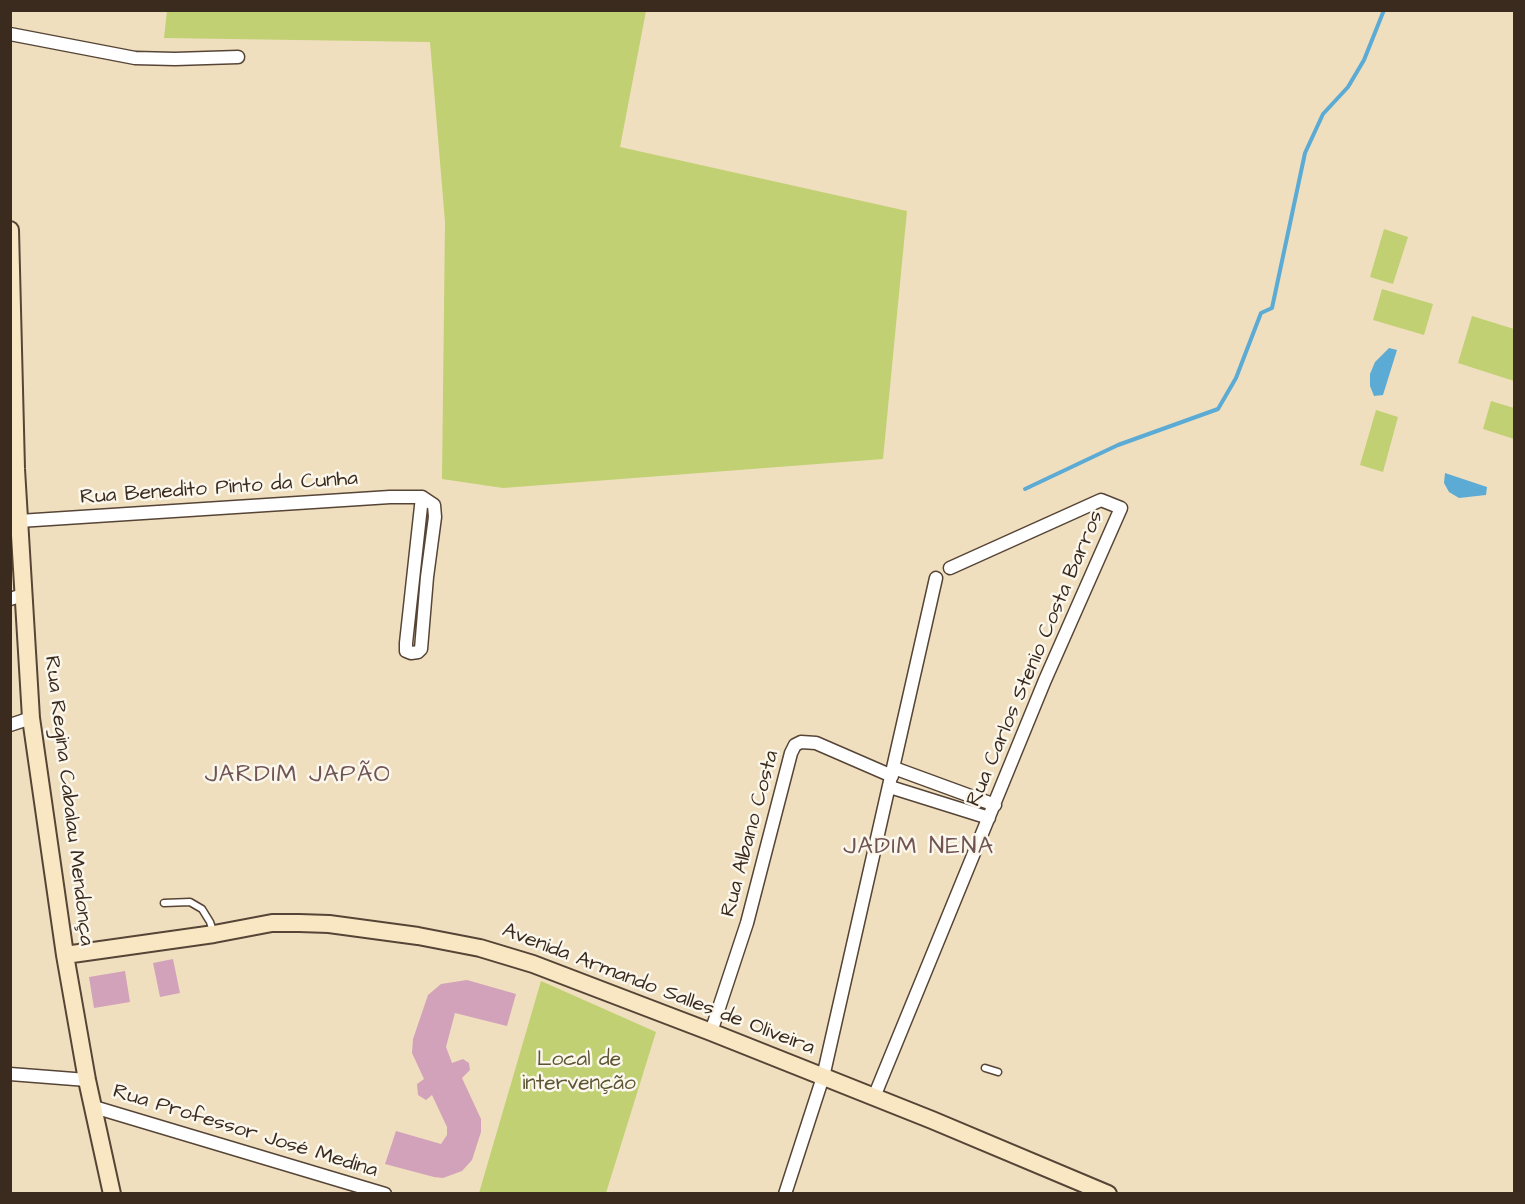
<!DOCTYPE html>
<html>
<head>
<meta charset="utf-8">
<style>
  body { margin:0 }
  #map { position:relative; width:1525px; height:1204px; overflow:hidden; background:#f0dfbf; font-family:"Architects Daughter",sans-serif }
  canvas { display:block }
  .frame { position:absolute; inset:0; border:12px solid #3b2a1e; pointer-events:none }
</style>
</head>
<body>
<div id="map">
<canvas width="1525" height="1204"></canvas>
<div class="frame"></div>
</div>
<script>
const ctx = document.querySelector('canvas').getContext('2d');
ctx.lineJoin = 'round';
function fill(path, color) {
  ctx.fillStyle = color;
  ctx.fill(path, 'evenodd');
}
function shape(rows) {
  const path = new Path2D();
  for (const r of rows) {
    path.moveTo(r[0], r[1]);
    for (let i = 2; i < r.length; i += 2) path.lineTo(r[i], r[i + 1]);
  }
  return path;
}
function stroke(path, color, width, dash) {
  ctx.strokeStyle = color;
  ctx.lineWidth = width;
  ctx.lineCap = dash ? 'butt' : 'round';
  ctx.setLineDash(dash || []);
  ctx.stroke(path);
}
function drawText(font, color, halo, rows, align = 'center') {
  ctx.font = font + ' "Architects Daughter",sans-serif';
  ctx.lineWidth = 5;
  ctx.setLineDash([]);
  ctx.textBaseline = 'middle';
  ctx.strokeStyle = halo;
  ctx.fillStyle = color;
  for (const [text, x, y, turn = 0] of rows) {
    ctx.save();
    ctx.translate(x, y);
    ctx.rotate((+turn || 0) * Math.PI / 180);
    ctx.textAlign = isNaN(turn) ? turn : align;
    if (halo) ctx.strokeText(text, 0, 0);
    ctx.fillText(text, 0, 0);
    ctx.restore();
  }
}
const green = shape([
  [167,11,646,11,620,147,907,211,883,459,503,488,442,479,445,222,430,42,164,38],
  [1384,229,1408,237,1393,284,1370,277],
  [1382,289,1433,304,1424,335,1373,320],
  [1472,316,1514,329,1514,381,1458,363],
  [1491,401,1514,408,1514,439,1483,429],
  [1376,410,1398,417,1383,472,1360,465],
  [541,981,656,1032,606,1193,479,1193]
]);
const water = shape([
  [1389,348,1397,350,1383,395,1374,396,1370,386,1370,374,1375,362],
  [1445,473,1487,487,1486,495,1459,498,1449,492,1444,483]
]);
const stream = shape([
  [1025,489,1118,445,1218,409,1236,378,1261,313,1272,308,1305,153,1323,114,1348,87,1364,60,1384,10]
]);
const building = shape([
  [173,959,180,993,160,997,153,963],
  [125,971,130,1002,94,1008,89,977],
  [467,980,516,994,507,1026,455,1013,446,1047,452,1063,463,1059,469,1063,470,1070,462,1078,481,1119,481,1132,472,1160,462,1171,443,1178,434,1177,385,1164,396,1131,441,1144,447,1135,447,1127,432,1095,426,1100,418,1095,417,1084,424,1079,412,1053,413,1039,428,995,441,984]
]);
const lane = shape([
  [164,903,190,902,202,909,210,922,214,934],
  [985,1068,998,1072]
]);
const street = shape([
  [10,34,135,58,175,59,238,57],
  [19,521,390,497,422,497,434,505,435,517,427,577,421,649,418,652,411,653,406,651,406,643,422,497],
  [10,599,23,595],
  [10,725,31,718],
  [894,768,995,805],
  [890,787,989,818],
  [711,1032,747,923,791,753,795,745,801,742,816,743,892,776],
  [10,1074,87,1080],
  [874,1097,1045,680,1121,508,1101,500,950,568],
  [94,1107,385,1194],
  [785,1194,823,1077,936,578]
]);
const secondary = shape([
  [10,230,16,469,31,718,65,955,87,1080,112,1194],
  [65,955,214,934,272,923,299,923,329,924,418,936,480,948,533,964,711,1032,932,1120,1108,1194]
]);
const streetNames = [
  ["Rua Benedito Pinto da Cunha",219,489,-4],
  ["Rua Carlos Stenio Costa Barros",1036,659,-67],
  ["Rua Regina Cabalau Mendonça",68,801,83],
  ["Rua Albano Costa",751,834,-75],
  ["Avenida Armando Salles de Oliveira",658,990,21],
  ["Rua Professor José Medina",245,1132,17]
];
const parkNames = [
  ["Local de",579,1061],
  ["intervenção",579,1085]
];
const quarterNames = [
  ["JARDIM JAPÃO",298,776],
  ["JADIM NENA",919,848]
];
fill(green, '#c0d072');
fill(water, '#5babd5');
stroke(stream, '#5babd5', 4);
fill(building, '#d1a2b9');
stroke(lane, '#564536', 9);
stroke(street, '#564536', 15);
stroke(secondary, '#564536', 20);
stroke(lane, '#fff', 6);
stroke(street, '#fff', 12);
stroke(secondary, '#f9e7c3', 16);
drawText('21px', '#3b2a1e', '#fbf7ec', streetNames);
drawText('21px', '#5c5433', '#fbf7ec', parkNames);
ctx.letterSpacing = '1.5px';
drawText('24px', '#705454', '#fbf7ec', quarterNames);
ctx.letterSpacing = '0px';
</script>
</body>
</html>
